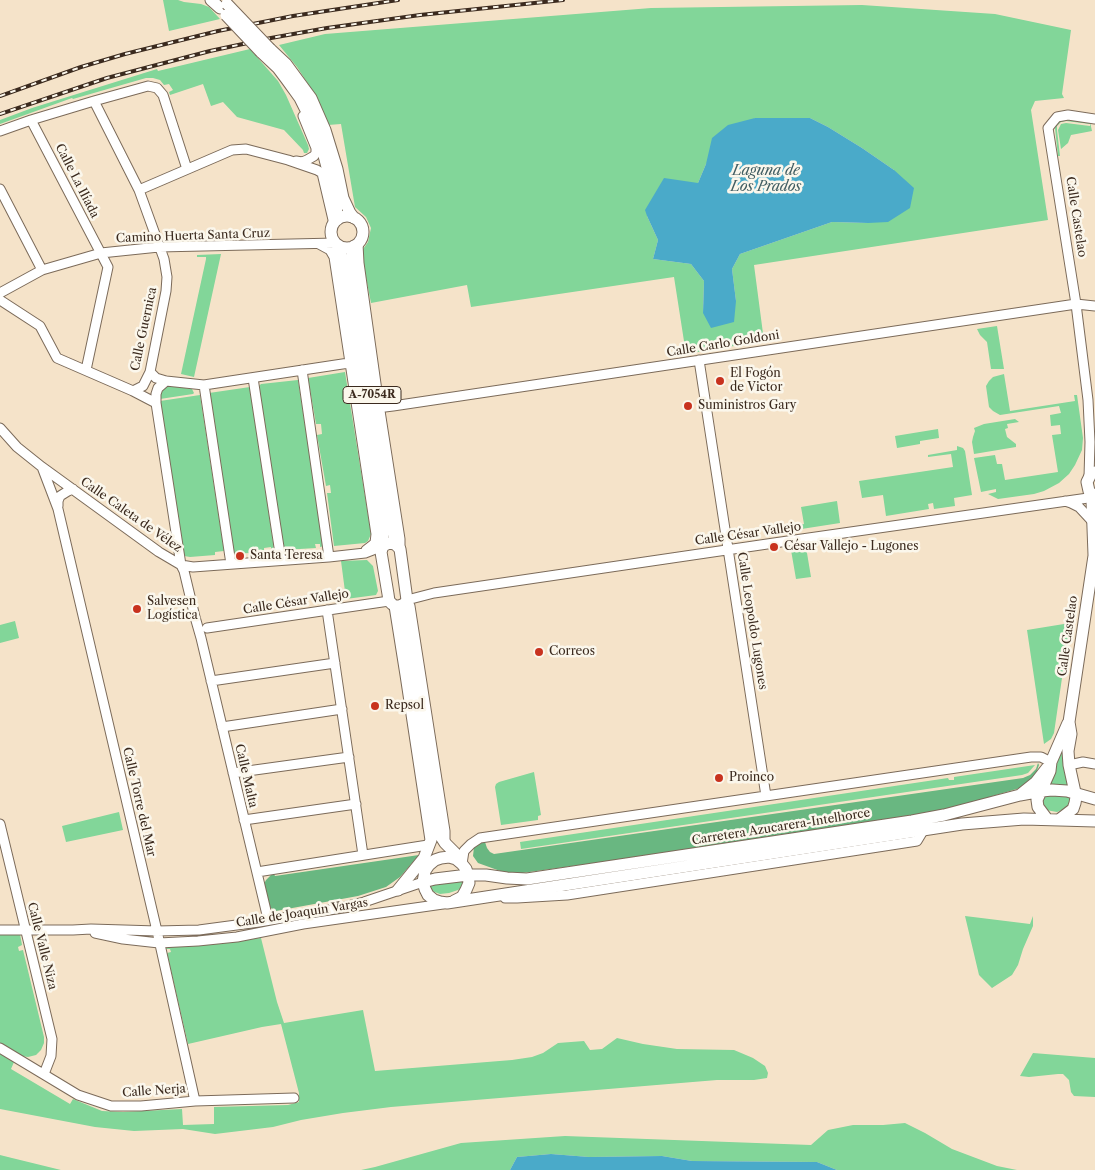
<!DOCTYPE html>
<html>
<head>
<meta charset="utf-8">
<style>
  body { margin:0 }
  canvas { display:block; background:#f5e3c9 }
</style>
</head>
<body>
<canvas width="1095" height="1170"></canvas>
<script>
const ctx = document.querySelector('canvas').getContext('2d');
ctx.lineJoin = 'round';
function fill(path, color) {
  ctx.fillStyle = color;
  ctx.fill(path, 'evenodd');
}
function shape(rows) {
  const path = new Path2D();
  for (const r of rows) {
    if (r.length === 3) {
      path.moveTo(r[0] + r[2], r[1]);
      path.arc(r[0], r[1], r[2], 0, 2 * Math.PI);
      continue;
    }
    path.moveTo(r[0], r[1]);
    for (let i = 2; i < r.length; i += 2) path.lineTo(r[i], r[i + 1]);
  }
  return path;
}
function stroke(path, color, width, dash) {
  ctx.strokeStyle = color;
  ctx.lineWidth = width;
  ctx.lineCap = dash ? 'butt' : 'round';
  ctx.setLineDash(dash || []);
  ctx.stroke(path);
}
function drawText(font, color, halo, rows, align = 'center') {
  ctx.font = font + ' "Libre Caslon Text",serif';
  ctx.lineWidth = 5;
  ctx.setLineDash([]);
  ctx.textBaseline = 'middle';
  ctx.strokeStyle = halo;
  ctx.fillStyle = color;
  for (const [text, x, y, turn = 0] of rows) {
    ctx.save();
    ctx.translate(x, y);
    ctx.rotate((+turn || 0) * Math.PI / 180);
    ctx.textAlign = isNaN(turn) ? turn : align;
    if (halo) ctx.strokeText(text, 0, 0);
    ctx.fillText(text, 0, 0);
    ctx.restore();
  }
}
const green = shape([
  [163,0,178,0,184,2,201,4,209,7,220,19,169,31],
  [862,5,995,14,1071,30,1062,94,1064,98,1035,101,1031,110,1048,220,754,265,764,341,686,354,674,277,471,307,467,285,371,303,361,252,368,242,371,228,366,217,355,207,341,124,328,125,312,90,297,67,279,45,325,34,651,8],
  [755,118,810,118,828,127,862,148,894,170,868,223,832,222,740,254,732,269,736,301,703,313,704,281,691,264,653,259,658,240,647,216,698,183,706,164],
  [250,49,278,81,286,95,308,145,309,149,307,153,304,153,303,150,284,130,237,117,223,102,211,106,203,84,170,95,169,92,173,90,169,84,164,85,160,80,153,78,146,78,73,99,72,98,0,124,0,120,32,108,157,69,158,71],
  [1067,119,1090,122,1092,131,1071,135,1068,143,1061,149,1058,130,1061,124,1066,123,1090,126,1090,124,1066,121,1061,122,1057,126,1057,130,1060,156,1058,156,1055,128,1056,125,1060,121],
  [221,254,194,377,181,374,206,259,206,257,197,257,197,255],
  [997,326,1004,369,991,369,987,342,980,335,977,329],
  [345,372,371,534,368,541,365,543,334,546,327,493,331,493,330,485,326,486,317,435,322,434,321,424,316,424,308,378],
  [1004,374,1010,411,1075,401,1074,395,1077,395,1083,438,1082,450,1075,465,1069,474,1059,483,1044,491,1034,494,998,499,988,494,996,492,996,489,981,492,974,458,995,455,997,464,1002,464,1005,480,1058,472,1052,435,1061,434,1060,425,1051,426,1050,415,1061,413,1059,406,1000,415,993,411,989,407,986,386,989,381,993,377],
  [298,380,324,546,320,547,320,544,315,544,316,548,283,550,259,386,261,384],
  [169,386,192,389,194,393,193,394,160,399,161,391,164,388],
  [250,387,274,549,274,551,271,551,271,547,264,548,264,552,234,554,209,393],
  [200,395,224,551,215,552,215,555,190,557,184,556,160,401],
  [1015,419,1019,422,1007,424,1008,428,1005,429,1007,437,1016,444,1016,447,974,454,972,442,973,437,975,431,974,428,984,424],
  [938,429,939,438,920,441,920,444,897,448,895,436],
  [957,446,963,448,965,451,972,495,954,498,955,506,934,509,933,503,928,504,929,509,886,516,883,495,862,498,859,481,953,467,951,454,928,457,928,455,957,450],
  [837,501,840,523,795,530,794,526,804,524,801,507],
  [806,547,811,577,796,579,791,550],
  [367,560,373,566,378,591,376,595,346,599,341,561],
  [15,621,19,638,0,643,0,625],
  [1070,623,1054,733,1051,739,1044,744,1027,630],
  [1065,739,1070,786,1048,785,1057,764],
  [1035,765,1028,773,1022,775,521,849,520,842,948,778,949,780,954,780,954,777],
  [534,772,541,815,538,816,538,820,501,825,495,787,496,784,499,782],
  [1044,795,1071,796,1070,806,1064,809,1057,812,1046,810,1041,804],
  [119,812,123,830,66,842,62,826],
  [466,879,464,885,458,890,449,893,440,894,432,891,426,886,433,884],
  [965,916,1030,924,1033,916,1033,926,1023,949,1018,965,1012,975,992,988,979,975],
  [2,933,20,934,22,945,18,947,19,951,23,950,44,1037,44,1043,41,1050,36,1055,28,1057,22,1056,0,1043,0,935],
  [261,938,277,1002,284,1023,363,1010,375,1071,512,1060,532,1057,543,1053,558,1043,584,1041,590,1050,602,1049,617,1038,643,1044,677,1049,734,1050,753,1058,765,1066,768,1073,767,1078,754,1080,717,1080,391,1107,343,1113,301,1120,273,1127,215,1134,183,1129,134,1131,95,1127,0,1109,0,1054,14,1062,11,1069,70,1104,73,1099,102,1111,123,1112,182,1109,183,1125,214,1124,214,1107,288,1105,299,1102,299,1093,281,1024,262,1027,188,1044,167,953,171,952,170,949,166,949,167,946],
  [1033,1053,1095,1058,1095,1097,1074,1096,1071,1092,1069,1080,1063,1074,1058,1074,1029,1077,1020,1076],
  [905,1123,925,1133,952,1149,997,1166,1017,1170,837,1170,817,1162,692,1161,662,1156,589,1157,551,1154,517,1157,510,1170,361,1170,375,1167,461,1143,565,1136,811,1145,828,1130,853,1125,883,1125],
  [0,1155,12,1158,61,1170,0,1170]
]);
const forest = shape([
  [1038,763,1039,765,1035,776,1020,788,945,810,623,859,522,873,503,872,478,863,473,856,474,847,481,843,485,842,487,848,490,852,494,854,1023,778,1030,775,1036,769],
  [419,855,400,877,386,887,358,896,276,911,271,908,269,905,264,884,266,880,271,875,274,874,275,876]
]);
const water = shape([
  [755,118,810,118,828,127,862,148,894,170,914,188,910,208,888,222,868,223,832,222,740,254,732,269,736,301,734,322,711,328,703,313,704,281,691,264,653,259,658,240,647,216,645,210,664,178,698,183,706,164,712,138,728,125],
  [551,1154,589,1157,662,1156,692,1161,817,1162,837,1170,510,1170,517,1157]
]);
const minor = shape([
  [31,120,108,267,86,370],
  [0,131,31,120,94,101,148,86,157,88,163,95,187,169],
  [296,161,302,162,307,160,314,156,316,153,316,148,303,116],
  [0,189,42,270],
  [139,190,232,150,246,149,288,160,317,170,322,173,334,224],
  [319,244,330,250,334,257,376,534,375,543,366,550],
  [358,244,359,263,378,398,400,539,400,549],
  [0,293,42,270,101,253,159,247,336,243],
  [0,300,40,326,57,358,133,391,143,386,150,372,166,291,167,277,164,259,139,190,94,101],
  [699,360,766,796],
  [302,370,329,557],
  [150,372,156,378,166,381,204,385,349,363],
  [253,378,281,560],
  [166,381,158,388,156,394,156,403,181,565,184,571,195,617,201,638,268,919],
  [204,385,231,564],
  [133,391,156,403],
  [378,398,385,407,393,406,1076,304,1095,306],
  [0,428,17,447,42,467,159,552,181,565,193,567,329,557,365,553,383,546],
  [42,467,58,509,157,931,195,1101],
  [1089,477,1090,442,1088,400,1076,304,1048,128,1057,117,1068,115,1095,119],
  [1065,501,1071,503,1079,507,1092,521],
  [58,506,58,501,60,496,68,491,73,489],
  [327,610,363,855],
  [207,628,389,601],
  [211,681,335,663],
  [222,727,342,709],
  [1069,765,1083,762,1095,764],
  [233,773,349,757],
  [244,820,356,804],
  [0,824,52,1039,51,1056,44,1074],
  [445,843,445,831,410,606,407,600,434,593,774,543,1088,498,1092,495],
  [462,864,464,851,471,844,480,838,1031,757,1041,757,1051,762],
  [257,872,428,845],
  [505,898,517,898,567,895,917,841,923,831],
  [0,930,73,930,91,929,157,931,199,930,259,922,335,909,364,902,423,882],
  [95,933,123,939,159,943,198,941,237,937,303,924,443,904],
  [0,1048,78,1095,111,1106,141,1106,195,1101,294,1098]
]);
const major = shape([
  [211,0,220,8],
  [270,49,286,64,311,98,325,130,337,169,343,198,350,213,354,218],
  [261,52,278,68,287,80,300,98,311,120,320,140,327,167,336,200,337,220],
  [347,232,16],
  [338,245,341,255,382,524,383,546,381,552,388,594,389,601,392,604,395,606,399,606,404,604,407,600,400,549,395,544,389,543,383,546],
  [354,246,352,255,352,264,395,544],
  [1095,472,1091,474,1087,482,1089,491,1095,497],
  [1093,496,1092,501,1094,555],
  [404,604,438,832,445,843,457,855,462,864],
  [395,606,406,675,431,840,424,858,398,890],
  [1021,794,1036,782,1047,768],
  [1047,819,1038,807,1037,800,1050,771,1051,762,1068,723],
  [1060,819,1073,809,1075,803,1076,797,1069,765,1068,751,1071,734,1069,722,1095,549],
  [424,858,425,871,423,882,425,889,428,895,434,900,440,902,447,903,962,824,1024,819,1095,821],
  [425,871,429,865,435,860,441,858,449,857,456,859,462,864,466,869,468,875,469,883,466,890,462,897,454,901],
  [423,882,435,879,468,875,486,875,507,878,527,879,912,821,944,815,1020,795,1042,791,1052,790,1067,791,1095,799]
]);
const rail = shape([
  [0,96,81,67,125,54,218,31,293,16,398,0],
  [0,114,107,78,210,51,271,38,327,28,420,15,563,0]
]);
const majorBridge = shape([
  [227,4,270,49],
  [226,15,261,52]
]);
const markers = [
  [720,381,5,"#c8321e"],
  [688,406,5,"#c8321e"],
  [774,547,5,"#c8321e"],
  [240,556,5,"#c8321e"],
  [137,609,5,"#c8321e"],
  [539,652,5,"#c8321e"],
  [375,706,5,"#c8321e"],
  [719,778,5,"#c8321e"]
];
const shields = [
  [372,395,58]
];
const shieldNames = [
  ["A-7054R",372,395]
];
const streetNames = [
  ["Calle La Ilíada",77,181,63],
  ["Calle Castelao",1076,217,81],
  ["Camino Huerta Santa Cruz",193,236,-2],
  ["Calle Guernica",144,329,-78],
  ["Calle Carlo Goldoni",723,344,-9],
  ["Calle Caleta de Vélez",131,515,35],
  ["Calle César Vallejo",748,534,-8],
  ["Calle César Vallejo",296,602,-9],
  ["Calle Leopoldo Lugones",752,621,81],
  ["Calle Castelao",1068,636,-82],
  ["Calle Malta",246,776,77],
  ["Calle Torre del Mar",139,802,77],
  ["Carretera Azucarera-Intelhorce",781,827,-9],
  ["Calle de Joaquín Vargas",302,913,-9],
  ["Calle Valle Niza",42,946,76],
  ["Calle Nerja",154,1091,-4]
];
const poiNames = [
  ["El Fogón",730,374],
  ["de Victor",730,388],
  ["Suministros Gary",698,406],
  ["César Vallejo - Lugones",784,547],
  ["Santa Teresa",250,556],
  ["Salvesen",147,602],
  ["Logística",147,616],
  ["Correos",549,652],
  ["Repsol",385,706],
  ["Proinco",729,778]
];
const waterNames = [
  ["Laguna de",766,171],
  ["Los Prados",766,187]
];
fill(green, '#82d699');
fill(forest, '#69b781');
fill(water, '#4aaac9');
stroke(minor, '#7c6b5a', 11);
stroke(major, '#7c6b5a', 13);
stroke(minor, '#fff', 9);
stroke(major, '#fff', 11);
stroke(rail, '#3b2a1e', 4);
stroke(rail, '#fbf7ec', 2, [5.5]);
stroke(majorBridge, '#7c6b5a', 13, []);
stroke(majorBridge, '#fff', 11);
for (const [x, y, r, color] of markers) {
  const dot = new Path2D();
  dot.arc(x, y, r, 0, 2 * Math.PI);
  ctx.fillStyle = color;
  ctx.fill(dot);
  stroke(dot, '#fbf7ec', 2);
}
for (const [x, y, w] of shields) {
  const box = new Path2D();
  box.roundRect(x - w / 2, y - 8.5, w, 17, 4);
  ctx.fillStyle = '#fbf7ec';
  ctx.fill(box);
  stroke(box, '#3b2a1e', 1);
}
drawText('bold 11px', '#3b2a1e', null, shieldNames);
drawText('12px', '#3b2a1e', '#fbf7ec', streetNames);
drawText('12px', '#3b2a1e', '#fbf7ec', poiNames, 'left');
drawText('italic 14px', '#415d62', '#fbf7ec', waterNames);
</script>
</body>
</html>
